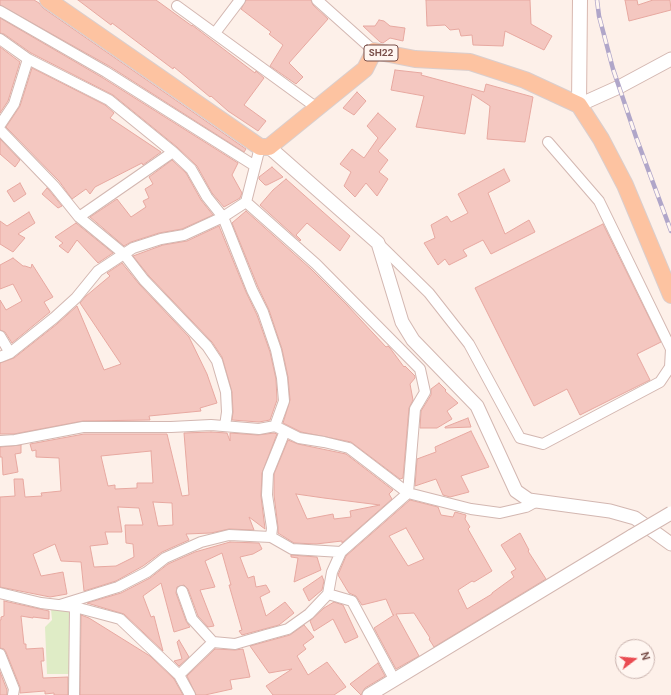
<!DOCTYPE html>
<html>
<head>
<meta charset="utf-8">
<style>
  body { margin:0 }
  #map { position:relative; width:671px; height:695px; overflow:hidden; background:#fdf0e9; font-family:"DM Sans",sans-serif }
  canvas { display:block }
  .north { position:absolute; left:615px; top:639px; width:40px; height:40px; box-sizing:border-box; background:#fff6f1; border:1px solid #cab4af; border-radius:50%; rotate:74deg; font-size:11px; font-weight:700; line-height:16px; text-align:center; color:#7a504b }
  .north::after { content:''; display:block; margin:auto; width:14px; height:18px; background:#ea4b51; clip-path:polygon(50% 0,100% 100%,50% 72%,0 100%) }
</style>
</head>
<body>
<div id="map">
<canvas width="671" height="695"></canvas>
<div class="north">N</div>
</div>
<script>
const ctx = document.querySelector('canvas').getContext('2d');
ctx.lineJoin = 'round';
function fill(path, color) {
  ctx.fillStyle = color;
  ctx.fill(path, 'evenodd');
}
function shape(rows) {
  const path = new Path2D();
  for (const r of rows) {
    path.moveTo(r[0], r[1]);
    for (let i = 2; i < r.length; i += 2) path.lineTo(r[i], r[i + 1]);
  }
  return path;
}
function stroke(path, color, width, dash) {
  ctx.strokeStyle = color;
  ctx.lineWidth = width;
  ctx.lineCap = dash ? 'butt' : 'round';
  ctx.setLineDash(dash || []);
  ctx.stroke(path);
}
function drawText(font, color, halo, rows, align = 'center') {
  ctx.font = font + ' "DM Sans",sans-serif';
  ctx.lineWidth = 3;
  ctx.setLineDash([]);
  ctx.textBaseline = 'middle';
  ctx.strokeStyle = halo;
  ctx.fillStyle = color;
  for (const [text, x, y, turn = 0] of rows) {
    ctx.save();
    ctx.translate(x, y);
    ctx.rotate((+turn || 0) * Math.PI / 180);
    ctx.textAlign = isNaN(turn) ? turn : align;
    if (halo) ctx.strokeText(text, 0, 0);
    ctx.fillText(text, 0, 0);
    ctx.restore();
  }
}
const green = shape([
  [51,609,72,610,71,674,47,674,45,627,52,620]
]);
const building = shape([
  [0,0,34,0,39,3,43,8,246,149,244,152,109,66,0,5,0,0],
  [78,0,156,0,192,26,192,25,255,73,256,71,264,78,244,105,266,121,258,131,228,111,211,96,210,97,174,67,173,69,112,23,111,25,78,0],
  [246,0,311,0,313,5,328,19,289,63,303,77,296,84,270,66,283,45,269,34,271,32,241,9,246,0],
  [426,0,530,0,531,24,552,36,544,50,505,31,503,46,473,45,472,35,461,36,459,29,450,30,445,25,427,26,426,0],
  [625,0,637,0,638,5,653,0,670,0,671,10,629,21,625,0],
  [0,18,103,78,238,163,232,175,242,193,240,198,224,207,212,193,197,166,177,147,113,95,31,53,4,34,0,33,0,18],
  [379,20,384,21,390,26,405,28,403,41,390,38,383,43,380,42,363,26,375,26,379,20],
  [0,47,20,62,8,101,0,113,0,47],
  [32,68,105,105,114,113,110,118,161,152,143,165,142,163,95,187,90,194,86,189,72,199,59,181,6,127,20,106,32,68],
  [395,70,422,73,421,75,484,92,486,84,533,97,525,142,487,139,490,106,472,94,465,134,416,127,424,96,391,90,395,70],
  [357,92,366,101,354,115,343,108,357,92],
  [378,113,396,129,378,151,388,160,379,172,388,179,377,196,366,183,355,197,344,186,351,172,340,164,352,149,364,158,378,138,367,126,378,113],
  [0,139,20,160,15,167,0,154,0,139],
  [172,160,186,173,201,200,213,215,182,229,159,233,131,242,124,246,90,217,117,199,131,217,146,207,143,201,149,198,145,189,153,184,149,177,172,160],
  [272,167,283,177,267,185,265,185,259,179,259,177,272,167],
  [504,169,510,181,488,193,505,234,529,220,535,232,491,254,483,240,463,250,467,256,449,265,445,259,438,265,424,243,435,238,431,225,447,216,451,222,468,213,458,194,504,169],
  [286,179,350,236,340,251,307,223,296,235,301,240,300,241,260,205,273,190,286,179],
  [20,183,26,194,14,202,7,191,20,183],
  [47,188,49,190,62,206,58,208,42,194,47,188],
  [246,211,311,269,347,305,386,347,388,346,390,348,404,367,405,366,415,376,415,378,410,384,413,400,409,408,403,478,400,479,351,442,301,432,283,423,290,400,288,377,282,349,269,310,258,287,232,223,246,211],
  [29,212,35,223,18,234,25,238,13,252,0,244,0,221,7,226,29,212],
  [76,223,113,253,98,263,77,240,68,253,59,246,63,243,55,237,76,223],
  [603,224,661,342,637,354,650,380,580,415,567,389,534,406,475,288,603,224],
  [219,226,246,292,257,315,270,352,276,379,277,400,270,420,259,422,232,420,233,412,232,392,222,357,212,342,149,276,133,256,163,245,187,241,219,226],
  [13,258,23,266,25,266,31,268,32,264,53,297,44,302,50,312,12,343,5,332,0,330,0,300,6,310,22,301,13,284,0,289,0,265,13,258],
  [122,263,139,284,189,337,207,374,217,403,200,408,201,411,149,416,150,420,83,421,14,434,0,434,0,363,14,358,57,324,77,306,104,370,121,364,80,303,86,296,110,276,107,273,122,263],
  [439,383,446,390,445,391,458,403,447,411,452,419,437,428,420,428,421,411,431,395,431,389,439,383],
  [468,418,471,427,445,428,445,427,468,418],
  [471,431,489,467,461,476,469,492,450,497,443,495,436,479,415,486,417,459,436,452,435,447,471,431],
  [211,432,227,433,230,441,230,433,258,435,274,433,277,434,262,473,261,496,265,529,249,517,254,530,229,529,211,533,186,534,189,540,162,552,143,566,116,581,84,591,81,562,61,561,55,544,33,554,41,576,63,572,67,594,50,597,0,587,0,497,15,496,14,479,23,479,25,497,42,496,41,493,61,491,59,458,36,457,36,450,32,451,30,444,84,434,167,434,182,496,189,495,184,433,211,432],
  [151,451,153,483,137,483,137,488,115,489,115,485,108,486,101,456,151,451],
  [153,502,172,503,173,525,158,526,153,502],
  [118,507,139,508,143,525,125,525,126,543,133,544,134,557,116,566,94,567,90,546,108,544,105,532,122,532,118,507],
  [288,440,298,444,346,454,393,490,389,494,392,499,342,543,342,541,316,544,294,543,278,533,278,527,274,495,274,474,288,440],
  [296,494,324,498,380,505,350,511,351,517,334,519,333,514,307,519,296,494],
  [21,445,21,453,15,454,18,472,3,475,2,457,0,457,0,447,21,445],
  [410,500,438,507,441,515,453,517,455,512,466,515,465,519,470,527,468,529,492,571,474,582,472,581,458,590,467,609,492,594,492,593,514,577,511,572,516,569,501,545,520,533,529,550,528,551,546,579,434,647,429,639,430,638,414,613,396,614,419,656,396,669,374,628,394,615,393,615,386,599,362,605,356,596,349,593,347,590,338,575,346,556,410,500],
  [406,528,424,559,408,566,389,536,406,528],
  [230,542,259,543,262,549,253,554,240,557,248,578,254,576,256,587,266,585,270,592,260,597,266,616,285,602,294,613,279,625,242,635,239,631,242,630,229,585,231,585,222,553,205,561,215,587,200,590,214,626,208,627,198,616,188,589,184,585,177,587,176,593,186,621,190,627,174,632,161,583,143,596,151,617,154,616,163,651,124,614,87,603,121,593,150,578,168,564,195,552,230,542],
  [291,555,317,557,321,570,294,582,298,558,291,557,291,555],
  [322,576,324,581,322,590,309,601,303,589,322,576],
  [4,601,49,611,49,619,33,617,33,618,21,616,24,644,26,644,26,649,43,648,44,661,41,661,43,678,68,677,68,695,54,695,54,693,45,694,45,691,20,693,20,687,6,652,4,649,0,648,0,620,1,620,1,617,4,616,4,601],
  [334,602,343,605,358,637,345,643,333,619,314,631,310,621,324,608,334,602],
  [81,615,89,618,150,656,174,679,183,695,80,695,81,615],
  [304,625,314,637,303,645,306,649,297,656,308,675,327,662,346,687,334,695,273,695,266,686,292,669,269,673,250,646,290,635,304,625],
  [179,640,189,657,179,666,174,661,182,659,177,642,179,640],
  [215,649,235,650,243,649,250,677,230,680,232,689,205,695,196,695,187,676,215,649],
  [378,663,385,676,365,688,361,695,350,684,378,663],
  [0,672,7,690,7,695,0,695,0,672]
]);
const minor = shape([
  [317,0,374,51],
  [177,6,317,108],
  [0,11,106,72,255,166],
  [215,33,240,0],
  [0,39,28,59,109,100,173,152,191,169,207,197,223,217,252,290,263,312,276,350,282,378,284,401,275,426,259,429,211,425,171,427,83,427,15,440,0,441],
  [0,125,14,104,28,59],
  [0,130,54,186,79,217,124,254,144,280,207,346,217,361,226,392,227,412,225,426],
  [79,217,173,152],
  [378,243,429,293,469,344,520,438,543,444,660,382,670,367,671,349,599,201,548,142],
  [0,336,10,353],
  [0,357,10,353,54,318,76,298,98,271,133,248,161,239,184,235,223,217,246,202,260,147],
  [275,426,299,438,324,442,349,448,408,493,471,509,500,513,526,507,537,501],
  [271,537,272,528,267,495,268,473,285,431],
  [182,591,192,619,213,642,235,644,266,635,288,629,309,614,328,594,332,572,341,552,408,493,415,409,425,392,420,369,316,264,246,202],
  [0,593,41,603,75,607,120,619,179,675,190,695],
  [328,594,352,601,394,679],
  [60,605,118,587,147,572,165,558,201,542,229,535,271,537,292,549,341,552],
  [0,654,14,689,13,695],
  [179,675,213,642],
  [74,695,75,607]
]);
const tertiary = shape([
  [579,105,619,87,671,59],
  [269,147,378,243,402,322,413,340,477,406,516,491,529,500,610,511,635,518,671,544],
  [369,695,632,536]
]);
const secondary = shape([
  [579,105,580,0]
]);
const primary = shape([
  [48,0,260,147,269,147,365,69,374,51,415,59,470,62,525,80,579,105,601,139,625,185,671,295]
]);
const rail = shape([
  [597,0,599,16,613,69,636,137,671,231]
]);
const tertiaryBridge = shape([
  [632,536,671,513]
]);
const shields = [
  [381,53,34]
];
const shieldNames = [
  ["SH22",381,53]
];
fill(green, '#dfecc6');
fill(building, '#f4c7c0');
stroke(building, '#e7a8a0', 1);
stroke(minor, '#d3b7b1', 12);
stroke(tertiary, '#d3b7b1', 15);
stroke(secondary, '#d8b8b0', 16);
stroke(primary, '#dacecd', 18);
stroke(minor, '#fff', 10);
stroke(tertiary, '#fff', 13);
stroke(secondary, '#fff', 14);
stroke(primary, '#fdc3a1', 16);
stroke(rail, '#b0a6c9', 4.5);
stroke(rail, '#fff6f1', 3, [9]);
stroke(tertiaryBridge, '#d3b7b1', 15, []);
stroke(tertiaryBridge, '#fff', 13);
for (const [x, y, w] of shields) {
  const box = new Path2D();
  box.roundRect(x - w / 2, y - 8, w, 16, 3);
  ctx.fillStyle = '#fff6f1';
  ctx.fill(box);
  stroke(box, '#7a504b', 1);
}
drawText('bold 10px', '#7a504b', null, shieldNames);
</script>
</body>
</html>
